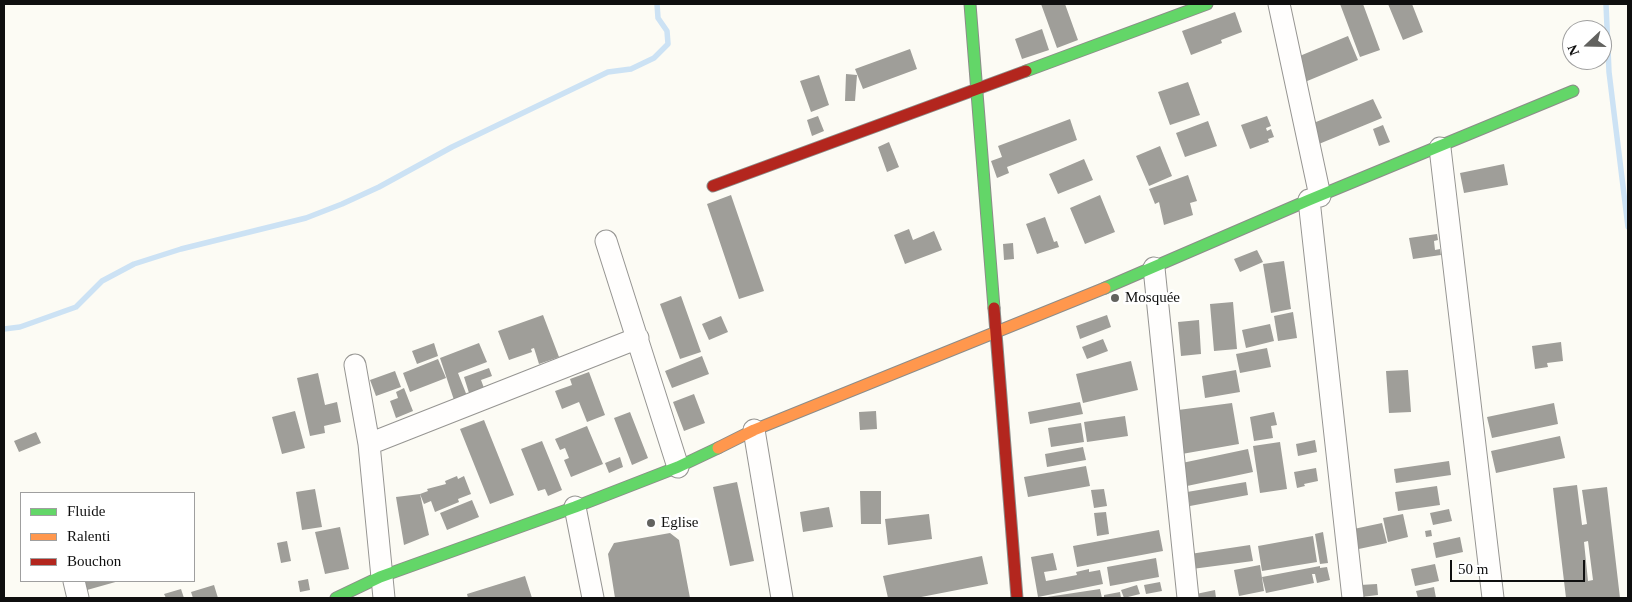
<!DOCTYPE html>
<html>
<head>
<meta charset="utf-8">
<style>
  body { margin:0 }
  #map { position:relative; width:1632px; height:602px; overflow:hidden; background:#fcfbf4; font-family:Georgia,serif }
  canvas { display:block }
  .frame { position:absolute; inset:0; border:5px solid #0f0f0f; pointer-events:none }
  .legend { position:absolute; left:20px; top:492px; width:175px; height:90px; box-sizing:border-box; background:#fff; border:1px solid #9f9f9f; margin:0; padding:6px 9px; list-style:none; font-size:15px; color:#0f0f0f }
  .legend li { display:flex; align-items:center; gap:10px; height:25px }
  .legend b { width:25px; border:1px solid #9f9f9f }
  .north { position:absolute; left:1562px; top:20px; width:50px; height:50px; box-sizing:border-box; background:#fff; border:1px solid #9f9f9f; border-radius:50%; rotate:249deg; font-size:14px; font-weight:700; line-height:20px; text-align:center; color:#0f0f0f }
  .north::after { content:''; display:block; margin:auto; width:18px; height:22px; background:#62625f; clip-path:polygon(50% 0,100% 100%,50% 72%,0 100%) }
  .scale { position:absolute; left:1450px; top:560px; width:135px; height:22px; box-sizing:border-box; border:2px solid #0f0f0f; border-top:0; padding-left:6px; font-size:15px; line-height:18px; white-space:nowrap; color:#0f0f0f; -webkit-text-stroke:4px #fff; paint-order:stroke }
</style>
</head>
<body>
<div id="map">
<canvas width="1632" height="602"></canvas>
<div class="frame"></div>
<ul class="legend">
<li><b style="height:6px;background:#63d668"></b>Fluide</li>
<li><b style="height:6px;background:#ff974d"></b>Ralenti</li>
<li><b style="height:6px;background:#b3261e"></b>Bouchon</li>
</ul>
<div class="north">N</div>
<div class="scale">50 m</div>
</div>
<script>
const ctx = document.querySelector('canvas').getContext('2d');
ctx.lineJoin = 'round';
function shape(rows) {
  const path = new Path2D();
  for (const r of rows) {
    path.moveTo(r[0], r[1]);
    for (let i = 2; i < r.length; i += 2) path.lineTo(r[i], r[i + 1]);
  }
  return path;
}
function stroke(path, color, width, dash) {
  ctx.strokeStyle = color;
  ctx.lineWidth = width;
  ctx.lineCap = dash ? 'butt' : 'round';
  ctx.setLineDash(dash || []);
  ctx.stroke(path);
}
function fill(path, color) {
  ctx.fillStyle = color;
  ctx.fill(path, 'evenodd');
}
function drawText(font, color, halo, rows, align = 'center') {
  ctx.font = font + ' Georgia,serif';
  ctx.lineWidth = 5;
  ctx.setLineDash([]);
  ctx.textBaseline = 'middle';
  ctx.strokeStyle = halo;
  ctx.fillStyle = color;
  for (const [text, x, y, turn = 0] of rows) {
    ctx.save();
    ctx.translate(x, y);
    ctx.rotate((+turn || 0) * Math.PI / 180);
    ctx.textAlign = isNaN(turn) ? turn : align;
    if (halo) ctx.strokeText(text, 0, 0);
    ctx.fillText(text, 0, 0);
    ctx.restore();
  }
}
const stream = shape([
  [1606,4,1609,72,1628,227],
  [4,329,20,327,76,307,102,281,134,264,181,249,306,218,342,204,379,187,452,147,608,72,631,69,654,58,668,44,667,31,658,18,657,4]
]);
const building = shape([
  [1041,4,1065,4,1078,40,1057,48],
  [1340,4,1363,4,1380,50,1360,57],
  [1388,4,1412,4,1423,32,1403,40],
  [1235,12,1242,32,1221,40,1222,43,1191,55,1182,31],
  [1042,29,1049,50,1022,59,1015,39],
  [1348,36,1358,60,1300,84,1290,60],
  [910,49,917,69,863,89,855,69],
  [846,74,857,75,855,101,845,101],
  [819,75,829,105,811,112,800,81],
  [1188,82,1200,115,1170,125,1158,92],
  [1373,99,1382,118,1314,146,1306,126],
  [818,116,824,131,812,136,807,120],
  [1267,116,1271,126,1266,128,1267,131,1271,129,1274,137,1268,139,1269,142,1250,149,1241,125],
  [1070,119,1077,140,1007,167,1009,173,997,178,991,161,1002,157,998,146],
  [1208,121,1217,146,1185,157,1176,133],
  [1383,125,1390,142,1379,146,1373,129],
  [889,142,899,167,887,172,878,147],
  [1160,146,1172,176,1149,186,1136,156],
  [1084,159,1093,180,1058,194,1049,174],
  [1504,164,1508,185,1464,193,1460,173],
  [1188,175,1197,201,1190,203,1193,215,1164,225,1159,202,1155,204,1149,189],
  [731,195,764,291,739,299,707,204],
  [1100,195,1115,232,1085,244,1070,208],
  [1045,217,1054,242,1057,241,1059,247,1037,254,1026,224],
  [909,229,913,240,934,231,942,250,905,264,894,235],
  [1437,234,1438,240,1434,241,1435,250,1440,249,1441,255,1413,259,1409,238],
  [1013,243,1014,259,1004,260,1003,244],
  [1257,250,1263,262,1240,272,1234,259],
  [1284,261,1291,309,1271,313,1263,264],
  [681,296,701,352,680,359,660,304],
  [1233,302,1237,349,1214,351,1210,304],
  [1293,312,1297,338,1278,341,1274,316],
  [543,315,559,357,539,364,534,348,531,349,532,352,509,360,498,331],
  [1107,315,1111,327,1080,339,1076,326],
  [721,316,728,332,709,340,702,324],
  [1199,320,1201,354,1181,356,1178,322],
  [1270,324,1274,341,1246,348,1242,330],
  [1103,339,1108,351,1087,359,1082,347],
  [1561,342,1563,361,1547,363,1548,367,1535,369,1532,346],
  [434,343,438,356,417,364,412,351],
  [479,343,487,362,458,373,467,396,454,400,440,358],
  [1267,348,1271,367,1240,373,1236,354],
  [702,356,709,374,672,388,665,371],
  [438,359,446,378,410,392,403,373],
  [1131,361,1138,390,1083,403,1076,374],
  [489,368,492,376,481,380,484,388,469,393,464,377],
  [1236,370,1240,392,1205,398,1202,376],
  [1408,370,1411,412,1389,413,1386,371],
  [395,371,401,387,376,396,370,380],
  [589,372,605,415,587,422,579,402,562,409,555,391,572,385,570,379],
  [318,373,325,405,337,402,341,422,324,426,325,433,310,436,297,378],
  [404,388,413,411,396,418,390,401,398,398,396,392],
  [694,394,705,423,684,431,673,402],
  [1080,402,1083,414,1030,424,1028,412],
  [1232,403,1239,444,1176,455,1178,410],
  [1554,403,1558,424,1492,438,1487,417],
  [295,411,305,448,282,454,272,417],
  [876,411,877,429,860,430,859,412],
  [630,412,648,458,632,465,614,418],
  [1274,412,1277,425,1271,426,1273,438,1254,441,1250,417],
  [1125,416,1128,436,1087,442,1084,422],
  [484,420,514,495,490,504,460,429],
  [1081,423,1084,442,1051,447,1048,428],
  [587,426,603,464,571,477,564,460,569,458,565,448,560,450,555,439],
  [36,432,41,443,19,452,14,441],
  [1560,436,1565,458,1496,473,1491,451],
  [1315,440,1317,452,1298,456,1296,444],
  [542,441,562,490,548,496,545,489,538,491,521,449],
  [1280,442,1287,489,1260,493,1253,446],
  [1083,447,1086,460,1047,467,1045,454],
  [1248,449,1253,472,1187,486,1182,463],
  [620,457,623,467,609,473,605,463],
  [1449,461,1451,475,1396,483,1394,469],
  [1086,466,1090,486,1028,497,1024,477],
  [1316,468,1318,481,1304,484,1305,486,1297,488,1294,472],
  [457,476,458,479,464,476,471,494,458,499,459,502,435,512,431,501,424,504,420,494,429,535,404,545,396,497,420,494,428,491,427,489,446,484,445,481],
  [737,482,754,561,730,566,713,487],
  [1246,482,1248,495,1190,506,1187,492],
  [1577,485,1582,525,1587,524,1582,490,1607,487,1620,598,1566,598,1553,488],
  [1588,541,1593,580,1588,581,1584,542],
  [1437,486,1440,505,1398,511,1395,492],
  [315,489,322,527,302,530,296,492],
  [1104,489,1107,506,1094,508,1091,490],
  [860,491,881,491,881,524,861,524],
  [472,500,479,517,447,530,440,513],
  [829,507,833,527,803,532,800,512],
  [1449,509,1452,521,1433,525,1430,513],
  [1106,512,1109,534,1097,536,1094,513],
  [929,514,932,539,888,545,885,519],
  [1403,514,1408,537,1388,542,1383,518],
  [1382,523,1387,543,1354,550,1349,530],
  [340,527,349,569,325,574,315,532],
  [1159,530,1163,551,1077,567,1073,546],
  [1431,530,1432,536,1426,537,1425,531],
  [1323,532,1328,563,1320,564,1315,534],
  [670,533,679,540,690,598,615,598,608,554,614,543],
  [1313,536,1317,562,1262,571,1258,546],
  [1460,537,1463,552,1436,558,1433,543],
  [287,541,291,561,281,563,277,543],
  [1250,545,1253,561,1192,569,1190,554],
  [1053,553,1057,570,1044,572,1046,581,1077,575,1076,572,1089,569,1089,572,1100,570,1103,584,1038,597,1031,557],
  [982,556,988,584,916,598,888,598,883,576],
  [1156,558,1159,577,1110,586,1107,567],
  [1435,564,1439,581,1415,586,1411,569],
  [1260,565,1264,591,1239,596,1234,570],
  [1320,566,1320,568,1327,567,1330,580,1317,583,1315,574,1312,574,1314,583,1266,593,1262,577],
  [525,576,532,598,468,598,467,594],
  [308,579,310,590,300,592,298,581],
  [85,581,119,581,87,590],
  [1160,582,1162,591,1146,594,1144,585],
  [1377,584,1378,595,1361,597,1360,585],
  [214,585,218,598,193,598,191,592],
  [1137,585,1140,594,1124,598,1121,590],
  [1434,587,1436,598,1418,598,1416,591],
  [181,589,184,598,166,598,164,594],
  [1100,589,1102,598,1047,598,1047,597],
  [1215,590,1216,598,1196,598,1196,594],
  [1120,592,1121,598,1104,598,1104,595]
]);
const street = shape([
  [1279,4,1320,196],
  [1440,148,1493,598],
  [1309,200,1353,598],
  [606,241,678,467],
  [1154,268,1188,598],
  [355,365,369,444,384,598],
  [754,430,782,598],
  [369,444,638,338],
  [575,507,593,598],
  [74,581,78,598]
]);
const fast = shape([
  [970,4,994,308],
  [1026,71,1207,4],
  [1105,288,1309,200,1573,91],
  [336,598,380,577,575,507,678,467,718,448]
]);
const slow = shape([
  [718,448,754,430,1105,288]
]);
const jam = shape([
  [713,186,1026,71],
  [994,308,1017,598]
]);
const markers = [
  [1115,298,5,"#62625f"],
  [651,523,5,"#62625f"]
];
const poiNames = [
  ["Mosquée",1125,298],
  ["Eglise",661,523]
];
stroke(stream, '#cce2f4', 5.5);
fill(building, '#9f9e99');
stroke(street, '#969592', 23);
stroke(fast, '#8c8c89', 13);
stroke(slow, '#8c8c89', 13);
stroke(jam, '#8c8c89', 13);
stroke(street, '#fffefd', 21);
stroke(fast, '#63d668', 11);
stroke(slow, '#ff974d', 11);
stroke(jam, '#b3261e', 11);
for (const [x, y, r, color] of markers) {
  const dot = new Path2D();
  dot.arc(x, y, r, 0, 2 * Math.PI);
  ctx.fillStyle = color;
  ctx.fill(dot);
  stroke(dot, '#fff', 2);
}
drawText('15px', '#0f0f0f', '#fff', poiNames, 'left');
</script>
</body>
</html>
